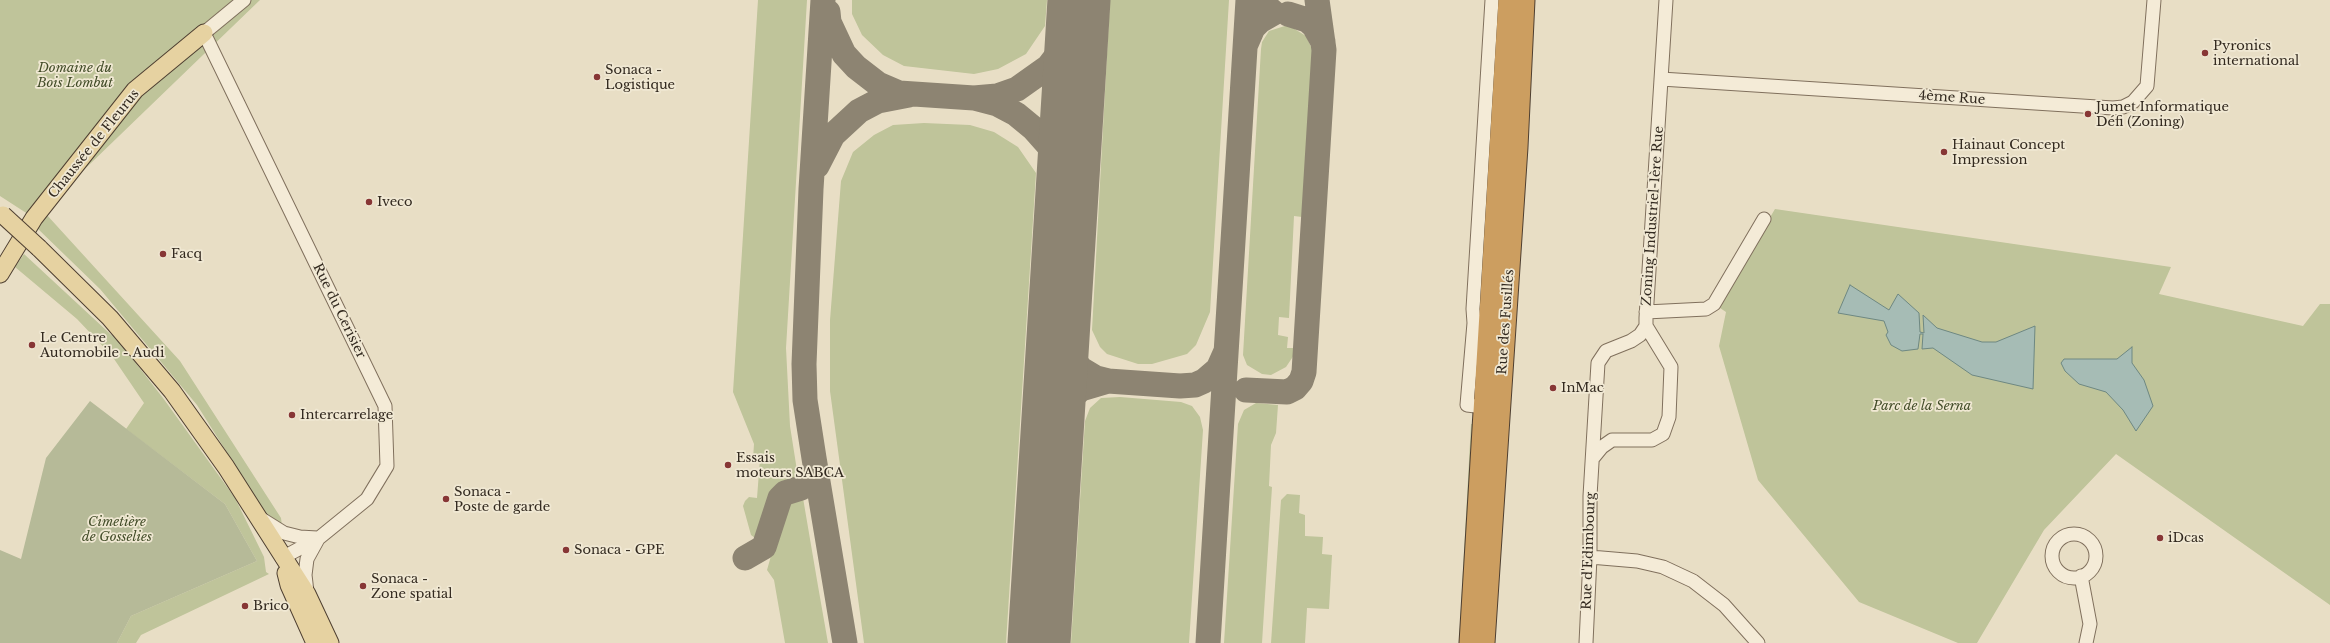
<!DOCTYPE html>
<html>
<head>
<meta charset="utf-8">
<style>
  body { margin:0 }
  canvas { display:block; background:#e8dec5 }
</style>
</head>
<body>
<canvas width="2330" height="643"></canvas>
<script>
const ctx = document.querySelector('canvas').getContext('2d');
ctx.lineJoin = 'round';
function fill(path, color) {
  ctx.fillStyle = color;
  ctx.fill(path, 'evenodd');
}
function shape(rows) {
  const path = new Path2D();
  for (const r of rows) {
    if (r.length === 3) {
      path.moveTo(r[0] + r[2], r[1]);
      path.arc(r[0], r[1], r[2], 0, 2 * Math.PI);
      continue;
    }
    path.moveTo(r[0], r[1]);
    for (let i = 2; i < r.length; i += 2) path.lineTo(r[i], r[i + 1]);
  }
  return path;
}
function stroke(path, color, width, dash) {
  ctx.strokeStyle = color;
  ctx.lineWidth = width;
  ctx.lineCap = dash ? 'butt' : 'round';
  ctx.setLineDash(dash || []);
  ctx.stroke(path);
}
function drawText(font, color, halo, rows, align = 'center') {
  ctx.font = font + ' "Libre Baskerville",serif';
  ctx.lineWidth = 3.5;
  ctx.setLineDash([]);
  ctx.textBaseline = 'middle';
  ctx.strokeStyle = halo;
  ctx.fillStyle = color;
  for (const [text, x, y, turn = 0] of rows) {
    ctx.save();
    ctx.translate(x, y);
    ctx.rotate((+turn || 0) * Math.PI / 180);
    ctx.textAlign = isNaN(turn) ? turn : align;
    if (halo) ctx.strokeText(text, 0, 0);
    ctx.fillText(text, 0, 0);
    ctx.restore();
  }
}
const green = shape([
  [0,0,260,0,34,218,0,196],
  [758,0,807,0,786,348,790,426,798,477,787,481,778,488,772,496,763,530,760,536,755,538,751,535,743,506,745,501,749,497,757,498,760,459,753,459,754,444,733,392],
  [852,0,1047,0,1045,26,1026,54,998,69,974,74,904,66,883,55,862,35,852,14],
  [1110,0,1229,0,1210,312,1196,345,1187,354,1152,364,1138,364,1107,354,1100,347,1092,330],
  [1288,25,1306,36,1313,51,1302,217,1294,216,1289,318,1279,317,1278,335,1288,337,1287,348,1294,348,1294,355,1286,367,1271,375,1262,374,1247,365,1243,355,1261,49,1262,42,1269,31],
  [924,123,970,125,994,132,1018,147,1036,173,1006,643,864,643,830,391,830,320,841,181,853,152,874,135,893,125],
  [1775,209,2171,267,2159,294,2303,326,2320,304,2330,304,2330,605,2116,454,2044,530,1977,643,1958,643,1859,602,1758,480,1719,346,1726,312,1717,306],
  [46,214,180,361,281,518,282,526,274,527,197,405,100,289,37,228],
  [24,254,120,343,163,398,235,498,264,557,266,572,269,574,141,635,136,643,117,643,131,616,257,561,225,504,126,429,144,403,112,356,77,319,15,267],
  [1120,397,1181,402,1192,406,1200,417,1203,430,1189,643,1071,643,1085,421,1090,408,1101,398],
  [1256,403,1278,405,1276,433,1271,445,1269,486,1272,487,1262,643,1224,643,1238,424,1244,410],
  [1471,424,1474,424,1462,643,1459,643],
  [1287,494,1300,495,1299,513,1305,515,1305,536,1323,537,1322,554,1332,555,1329,609,1307,608,1305,643,1271,643,1281,500],
  [803,498,818,586,828,643,785,643,774,580,767,570,785,507,790,502]
]);
const cemetery = shape([
  [90,401,225,504,257,561,131,616,117,643,0,643,0,550,21,559,46,458]
]);
const water = shape([
  [1850,285,1889,310,1898,294,1919,313,1920,332,1924,333,1923,315,1937,328,1982,342,1996,342,2035,326,2033,389,1972,375,1933,348,1922,349,1923,334,1920,334,1918,349,1902,351,1891,345,1886,335,1888,332,1884,321,1838,313,1850,285],
  [2132,347,2132,363,2144,380,2153,406,2136,431,2123,410,2106,392,2079,384,2065,371,2061,363,2064,359,2117,359,2132,347]
]);
const taxiway = shape([
  [823,0,811,189,804,364,805,400,814,458,845,643],
  [828,12,829,22,844,54,856,67,878,84,899,93,974,98],
  [1288,14,1307,20,1314,26,1323,42],
  [1246,44,1253,28,1260,21,1274,13,1259,0],
  [817,166,833,135,859,111,878,101,909,95],
  [1065,213,1062,178,1049,146,1033,128,1016,114,997,104,974,98,997,96,1017,89,1048,67,1058,54,1070,33,1076,17,1078,0],
  [1108,381,1180,386,1195,385,1204,381,1218,369,1226,351],
  [1246,390,1287,392,1295,388,1301,381,1304,372,1324,50,1317,0],
  [1052,436,1063,407,1071,398,1081,389,1108,381,1096,378,1081,369,1071,356,1064,342,1059,314],
  [745,558,764,547,780,498,785,493,801,488],
  [1208,643,1248,0]
]);
const runway = shape([
  [1039,643,1079,0]
]);
const minor = shape([
  [244,0,204,33,385,406,387,466,367,499,319,538,282,558],
  [1661,79,2113,108,2123,107,2133,102,2147,86,2154,0],
  [1646,312,1706,309,1714,304,1764,219],
  [1484,407,1467,405,1474,323,1473,309,1492,0],
  [1593,458,1602,447,1612,440,1652,440,1663,434,1669,417,1671,367,1646,326,1646,318,1666,0],
  [260,518,284,533,300,537,317,538],
  [2074,556,22],
  [1590,557,1637,561,1663,567,1693,581,1724,605,1758,643],
  [2081,576,2090,624,2086,643],
  [307,592,305,575,307,559,318,539],
  [1586,643,1590,557,1590,496,1598,363,1606,351,1631,341,1640,335,1646,326]
]);
const major = shape([
  [39,248,110,318,172,391,226,467,307,594,330,643],
  [0,274,34,218,135,90,204,33],
  [286,573,289,585,315,643]
]);
const highway = shape([
  [1469,643,1508,0],
  [1485,643,1518,147,1525,0]
]);
const majorBridge = shape([
  [3,215,39,248]
]);
const markers = [
  [2205,53,4,"#873635"],
  [597,77,4,"#873635"],
  [2088,114,4,"#873635"],
  [1944,152,4,"#873635"],
  [369,202,4,"#873635"],
  [163,254,4,"#873635"],
  [32,345,4,"#873635"],
  [1553,388,4,"#873635"],
  [292,415,4,"#873635"],
  [728,465,4,"#873635"],
  [446,499,4,"#873635"],
  [2160,538,4,"#873635"],
  [566,550,4,"#873635"],
  [363,586,4,"#873635"],
  [245,606,4,"#873635"]
];
const poiNames = [
  ["Pyronics",2213,46],
  ["international",2213,61],
  ["Sonaca -",605,70],
  ["Logistique",605,85],
  ["Jumet Informatique",2096,107],
  ["Défi (Zoning)",2096,122],
  ["Hainaut Concept",1952,145],
  ["Impression",1952,160],
  ["Iveco",377,202],
  ["Facq",171,254],
  ["Le Centre",40,338],
  ["Automobile - Audi",40,353],
  ["InMac",1561,388],
  ["Intercarrelage",300,415],
  ["Essais",736,458],
  ["moteurs SABCA",736,473],
  ["Sonaca -",454,492],
  ["Poste de garde",454,507],
  ["iDcas",2168,538],
  ["Sonaca - GPE",574,550],
  ["Sonaca -",371,579],
  ["Zone spatial",371,594],
  ["Brico",253,606]
];
const parkNames = [
  ["Domaine du",75,68],
  ["Bois Lombut",75,83],
  ["Parc de la Serna",1922,406],
  ["Cimetière",117,522],
  ["de Gosselies",117,537]
];
const streetNames = [
  ["4ème Rue",1952,98,4],
  ["Chaussée de Fleurus",94,144,-51],
  ["Zoning Industriel-1ère Rue",1653,216,-86],
  ["Rue du Cerisier",339,311,64],
  ["Rue des Fusillés",1506,322,-86],
  ["Rue d'Edimbourg",1589,551,-88]
];
fill(green, '#bfc49a');
fill(cemetery, '#b6ba98');
fill(water, '#a6bcb5');
stroke(water, '#6e8882', 1);
stroke(taxiway, '#8d8472', 25);
stroke(runway, '#8d8472', 63);
stroke(minor, '#80705d', 15);
stroke(major, '#4e3f31', 19);
stroke(highway, '#4e3f31', 21);
stroke(minor, '#f4ebd7', 13);
stroke(major, '#e6d2a1', 17);
stroke(highway, '#cc9e60', 19);
stroke(majorBridge, '#4e3f31', 19, []);
stroke(majorBridge, '#e6d2a1', 17);
for (const [x, y, r, color] of markers) {
  const dot = new Path2D();
  dot.arc(x, y, r, 0, 2 * Math.PI);
  ctx.fillStyle = color;
  ctx.fill(dot);
  stroke(dot, '#f0e8d3', 1.5);
}
drawText('13px', '#32291f', '#f0e8d3', poiNames, 'left');
drawText('italic 13px', '#424c28', '#f0e8d3', parkNames);
drawText('13px', '#32291f', '#f0e8d3', streetNames);
</script>
</body>
</html>
